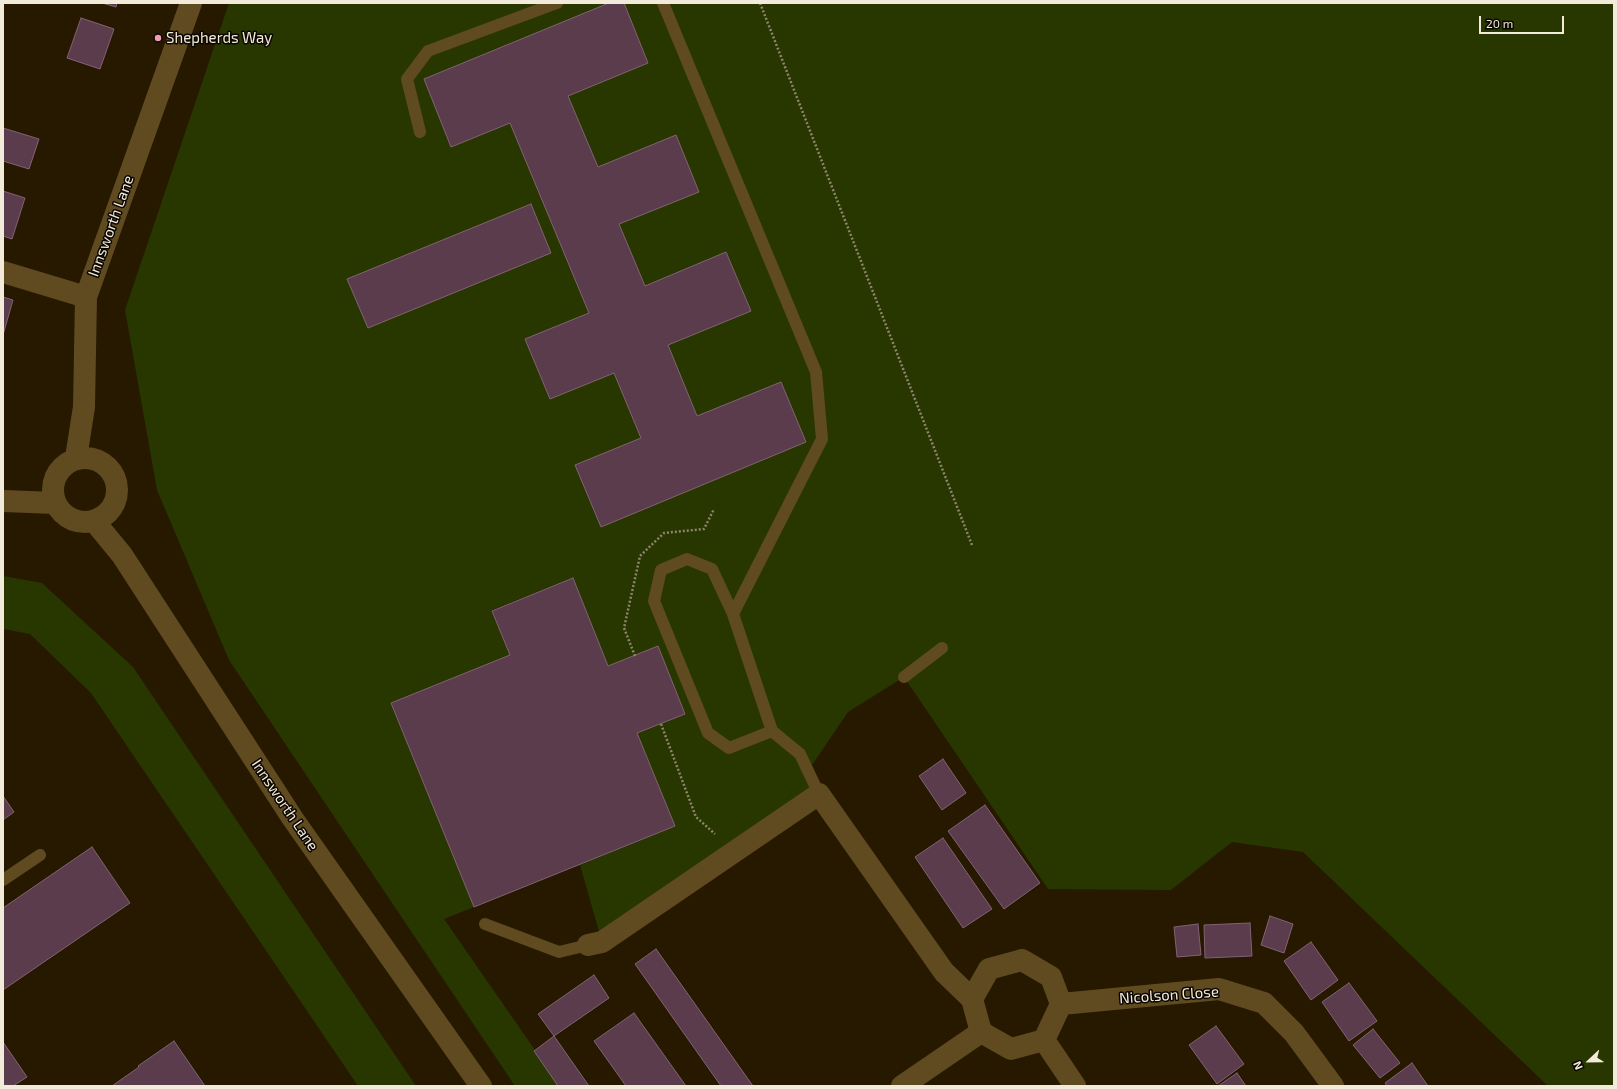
<!DOCTYPE html>
<html>
<head>
<meta charset="utf-8">
<style>
  body { margin:0 }
  #map { position:relative; width:1617px; height:1089px; overflow:hidden; background:#261900; font-family:"Exo 2",sans-serif }
  canvas { display:block }
  .frame { position:absolute; inset:0; border:4px solid #f3ebda; pointer-events:none }
  .north { position:absolute; left:1569px; top:1041px; width:40px; height:40px; -webkit-text-stroke:3px #0a0600; paint-order:stroke; rotate:248deg; font-size:11px; font-weight:700; line-height:16px; text-align:center; color:#f3ebda }
  .north::after { content:''; display:block; margin:auto; width:14px; height:18px; background:#f3ebda; clip-path:polygon(50% 0,100% 100%,50% 72%,0 100%) }
  .scale { position:absolute; left:1479px; top:16px; width:85px; height:18px; box-sizing:border-box; border:2px solid #f3ebda; border-top:0; padding-left:5px; font-size:12px; line-height:14px; white-space:nowrap; color:#f3ebda; -webkit-text-stroke:3px #0a0600; paint-order:stroke }
</style>
</head>
<body>
<div id="map">
<canvas width="1617" height="1089"></canvas>
<div class="frame"></div>
<div class="north">N</div>
<div class="scale">20 m</div>
</div>
<script>
const ctx = document.querySelector('canvas').getContext('2d');
ctx.lineJoin = 'round';
function fill(path, color) {
  ctx.fillStyle = color;
  ctx.fill(path, 'evenodd');
}
function shape(rows) {
  const path = new Path2D();
  for (const r of rows) {
    if (r.length === 3) {
      path.moveTo(r[0] + r[2], r[1]);
      path.arc(r[0], r[1], r[2], 0, 2 * Math.PI);
      continue;
    }
    path.moveTo(r[0], r[1]);
    for (let i = 2; i < r.length; i += 2) path.lineTo(r[i], r[i + 1]);
  }
  return path;
}
function stroke(path, color, width, dash) {
  ctx.strokeStyle = color;
  ctx.lineWidth = width;
  ctx.lineCap = dash ? 'butt' : 'round';
  ctx.setLineDash(dash || []);
  ctx.stroke(path);
}
function drawText(font, color, halo, rows, align = 'center') {
  ctx.font = font + ' "Exo 2",sans-serif';
  ctx.lineWidth = 3;
  ctx.setLineDash([]);
  ctx.textBaseline = 'middle';
  ctx.strokeStyle = halo;
  ctx.fillStyle = color;
  for (const [text, x, y, turn = 0] of rows) {
    ctx.save();
    ctx.translate(x, y);
    ctx.rotate((+turn || 0) * Math.PI / 180);
    ctx.textAlign = isNaN(turn) ? turn : align;
    if (halo) ctx.strokeText(text, 0, 0);
    ctx.fillText(text, 0, 0);
    ctx.restore();
  }
}
const green = shape([
  [229,3,1614,3,1614,1086,1548,1086,1303,852,1232,842,1171,890,1048,889,904,677,848,712,808,771,819,794,602,942,580,865,675,826,637,733,685,714,658,647,608,666,572,578,492,610,510,655,391,703,474,907,444,919,560,1086,515,1086,229,660,157,490,125,310],
  [3,576,42,583,133,667,416,1086,358,1086,91,693,30,634,3,629]
]);
const building = shape([
  [102,3,117,3,116,7,102,3],
  [609,3,624,3,648,63,568,96,598,167,676,135,699,192,619,224,645,286,726,252,751,311,668,345,697,416,781,382,806,442,601,527,575,465,641,438,614,373,550,399,525,339,589,313,510,123,451,147,424,79,609,3],
  [81,18,114,29,100,69,67,58,81,18],
  [3,128,39,139,29,169,3,161,3,128],
  [3,191,25,198,12,239,3,236,3,191],
  [531,204,551,253,368,328,347,279,531,204],
  [3,297,13,300,3,335,3,297],
  [573,578,608,666,658,646,685,714,637,733,675,826,474,907,391,703,510,655,492,611,573,578],
  [943,759,966,793,942,810,919,776,943,759],
  [3,796,14,812,3,820,3,796],
  [985,805,1040,883,1004,909,948,831,985,805],
  [943,838,992,909,963,928,915,857,943,838],
  [92,847,130,903,3,990,3,908,92,847],
  [1270,916,1293,924,1284,953,1261,945,1270,916],
  [1250,923,1252,956,1205,958,1204,925,1250,923],
  [1198,924,1201,955,1177,957,1174,927,1198,924],
  [1311,942,1338,980,1311,1000,1284,961,1311,942],
  [656,949,753,1086,721,1086,635,964,656,949],
  [594,975,609,998,554,1036,538,1014,594,975],
  [1349,983,1377,1021,1349,1041,1322,1002,1349,983],
  [634,1013,686,1086,626,1086,594,1041,634,1013],
  [1216,1026,1244,1064,1217,1084,1189,1045,1216,1026],
  [1373,1029,1400,1063,1380,1078,1353,1045,1373,1029],
  [554,1036,589,1086,558,1086,534,1051,554,1036],
  [174,1041,205,1086,112,1086,139,1067,138,1066,174,1041],
  [3,1042,27,1077,13,1086,3,1086,3,1042],
  [1412,1063,1428,1086,1387,1086,1385,1083,1412,1063],
  [1237,1073,1246,1086,1218,1086,1237,1073]
]);
const path = shape([
  [760,3,972,545],
  [635,656,624,628,640,556,664,533,704,529,714,509],
  [661,724,696,817,715,834]
]);
const service = shape([
  [663,3,816,372,822,439,733,614],
  [420,132,407,79,428,51,557,3],
  [904,677,942,648],
  [772,731,733,614,712,569,687,559,661,570,654,601,708,733,729,748,772,731,800,754,819,794],
  [3,880,40,855],
  [485,924,559,952,588,945]
]);
const minor = shape([
  [3,272,86,297],
  [3,501,55,503],
  [588,945,602,942,819,794,944,972,972,999],
  [1022,960,1051,977,1061,1004,1044,1040,1011,1049,981,1032,972,999,989,969,1022,960],
  [1061,1004,1219,989,1264,1003,1294,1033,1333,1086],
  [1044,1040,1075,1086],
  [902,1086,981,1032]
]);
const tertiary = shape([
  [85,490,32],
  [76,458,84,407,86,297,191,3],
  [94,521,122,555,293,819,481,1086]
]);
const markers = [
  [158,38,4,"#f19ab3"]
];
const poiNames = [
  ["Shepherds Way",166,38]
];
const streetNames = [
  ["Innsworth Lane",111,226,-70],
  ["Innsworth Lane",285,805,56],
  ["Nicolson Close",1169,995,-4]
];
fill(green, '#283700');
fill(building, '#5a3c4c');
stroke(building, '#826273', 1);
stroke(path, '#8f846f', 2.5, [2, 2]);
stroke(service, '#604a20', 12);
stroke(minor, '#604a20', 22);
stroke(tertiary, '#604a20', 22);
for (const [x, y, r, color] of markers) {
  const dot = new Path2D();
  dot.arc(x, y, r, 0, 2 * Math.PI);
  ctx.fillStyle = color;
  ctx.fill(dot);
  stroke(dot, '#0a0600', 1.5);
}
drawText('15px', '#f3ebda', '#0a0600', poiNames, 'left');
drawText('15px', '#f3ebda', '#0a0600', streetNames);
</script>
</body>
</html>
